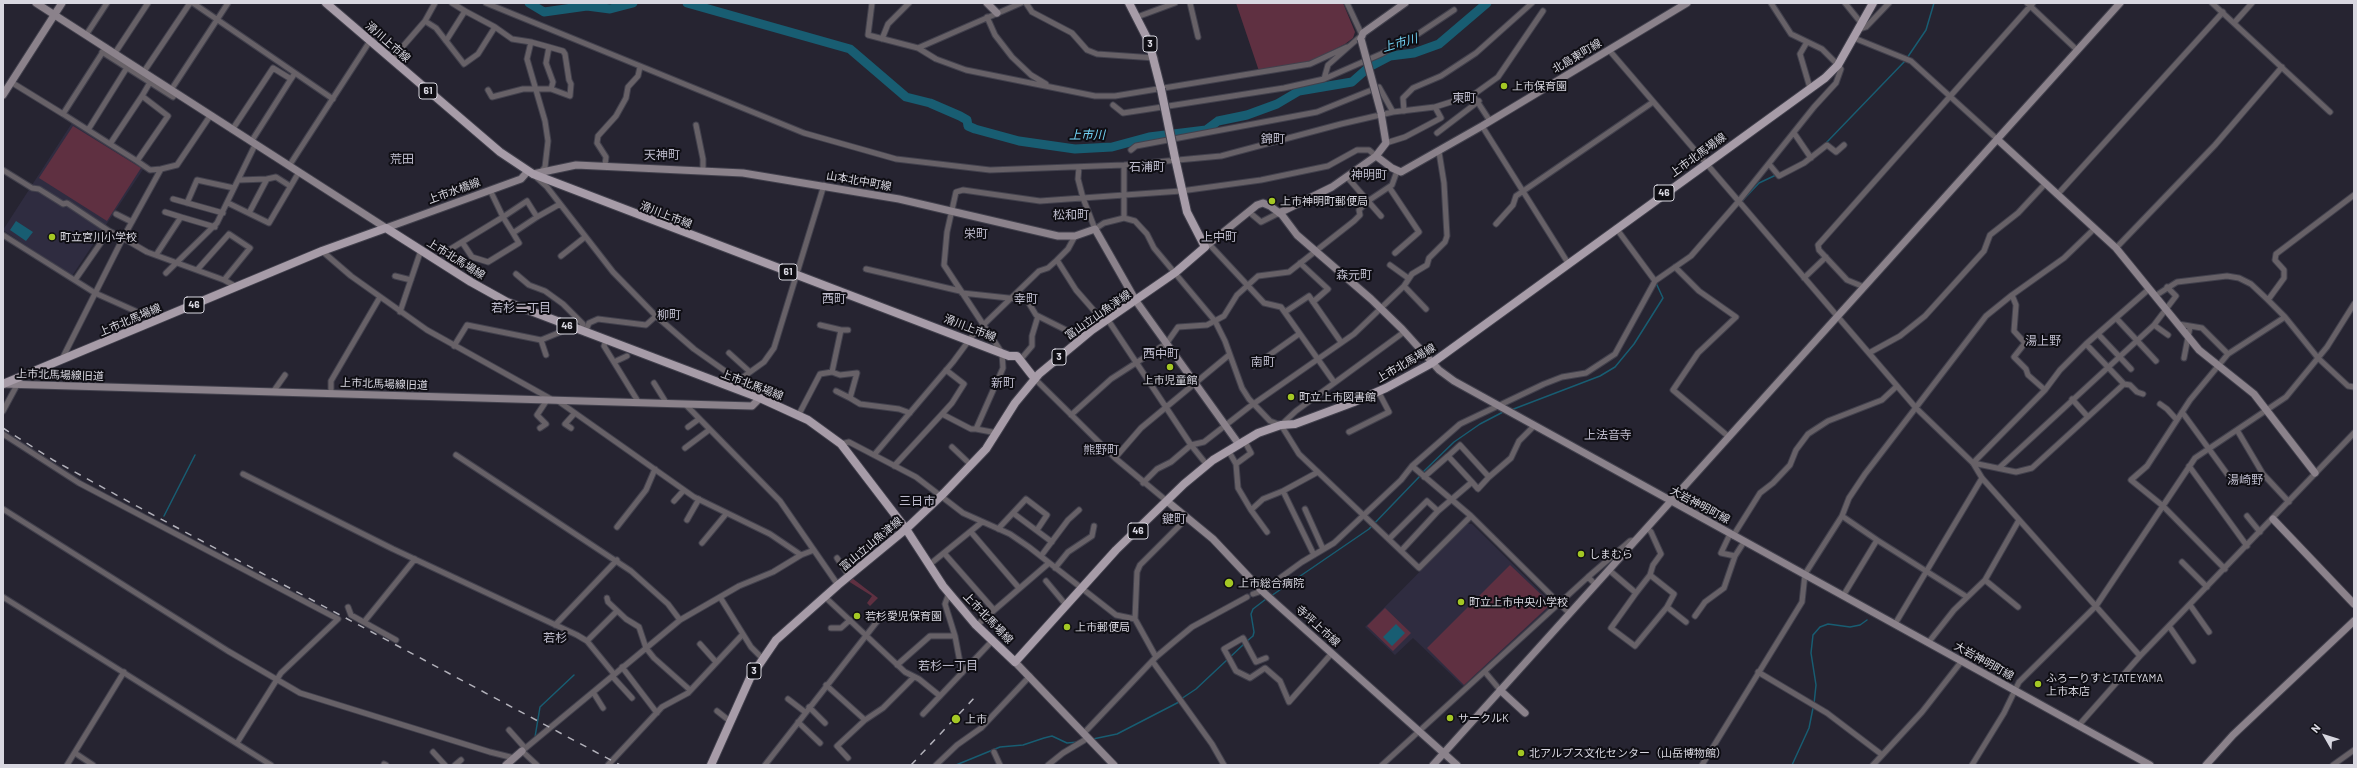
<!DOCTYPE html>
<html>
<head>
<meta charset="utf-8">
<style>
  body { margin:0 }
  #map { position:relative; width:2357px; height:768px; overflow:hidden; background:#262431; font-family:Barlow,sans-serif }
  canvas { display:block }
  .frame { position:absolute; inset:0; border:4px solid #d8d7e0; pointer-events:none }
  .north { position:absolute; left:2305px; top:716px; width:40px; height:40px; -webkit-text-stroke:3px #0f0e14; paint-order:stroke; rotate:309deg; font-size:11px; font-weight:700; line-height:16px; text-align:center; color:#d8d7e0 }
  .north::after { content:''; display:block; margin:auto; width:14px; height:18px; background:#d8d7e0; clip-path:polygon(50% 0,100% 100%,50% 72%,0 100%) }
</style>
</head>
<body>
<div id="map">
<canvas width="2357" height="768"></canvas>
<div class="frame"></div>
<div class="north">N</div>
</div>
<script>
const ctx = document.querySelector('canvas').getContext('2d');
ctx.lineJoin = 'round';
function fill(path, color) {
  ctx.fillStyle = color;
  ctx.fill(path, 'evenodd');
}
function shape(rows) {
  const path = new Path2D();
  for (const r of rows) {
    path.moveTo(r[0], r[1]);
    for (let i = 2; i < r.length; i += 2) path.lineTo(r[i], r[i + 1]);
  }
  return path;
}
function stroke(path, color, width, dash) {
  ctx.strokeStyle = color;
  ctx.lineWidth = width;
  ctx.lineCap = dash ? 'butt' : 'round';
  ctx.setLineDash(dash || []);
  ctx.stroke(path);
}
function drawText(font, color, halo, rows, align = 'center') {
  ctx.font = font + ' Barlow,"Noto Sans JP",sans-serif';
  ctx.lineWidth = 4;
  ctx.setLineDash([]);
  ctx.textBaseline = 'middle';
  ctx.strokeStyle = halo;
  ctx.fillStyle = color;
  for (const [text, x, y, turn = 0] of rows) {
    ctx.save();
    ctx.translate(x, y);
    ctx.rotate((+turn || 0) * Math.PI / 180);
    ctx.textAlign = isNaN(turn) ? turn : align;
    if (halo) ctx.strokeText(text, 0, 0);
    ctx.fillText(text, 0, 0);
    ctx.restore();
  }
}
const built = shape([
  [72,123,144,168,72,276,3,230],
  [1467,524,1472,524,1553,604,1464,687,1413,638,1395,655,1365,627]
]);
const green = shape([
  [1236,3,1343,3,1355,32,1353,38,1345,44,1311,61,1259,71],
  [73,126,141,168,107,221,39,178],
  [1510,565,1551,604,1464,685,1427,648],
  [852,578,878,598,870,606,867,603,872,596,848,581],
  [1385,608,1411,633,1393,651,1367,626]
]);
const water = shape([
  [16,221,33,232,26,241,10,230],
  [1396,624,1405,633,1392,646,1383,637]
]);
const stream = shape([
  [1907,58,1926,30,1934,3],
  [1826,143,1905,61],
  [1743,200,1759,183,1776,175],
  [1511,410,1600,376,1615,367,1634,344,1663,298,1656,283,1659,281],
  [1422,473,1454,442,1480,424,1503,412],
  [164,516,195,455],
  [1271,596,1369,529,1420,476],
  [1247,641,1253,636,1254,632,1251,614,1253,609,1266,599],
  [1181,699,1196,689,1244,644],
  [1814,704,1816,685,1811,653,1813,635,1820,627,1828,624,1850,627,1860,625,1867,620],
  [535,737,540,707,574,675],
  [1093,739,1117,734,1179,702],
  [956,765,1000,747,1023,745,1044,738,1052,736,1067,743,1078,742],
  [1792,765,1809,728,1813,708]
]);
const river = shape([
  [529,3,544,12,587,6,610,9,633,3],
  [687,3,850,49,906,97,930,103,960,116,967,120,968,126,975,129,1019,141,1075,149,1112,147,1149,137,1206,130,1218,121,1247,115,1277,104,1299,91,1352,82,1369,67,1390,56,1414,53,1439,44,1487,3]
]);
const street = shape([
  [193,3,333,99],
  [452,3,465,11],
  [486,3,804,133,896,159,990,170,1124,165,1221,156,1341,124,1393,112,1435,107],
  [872,3,868,35,918,48,936,59,966,70,1095,96,1115,96,1310,64,1347,47],
  [1026,3,1032,12,1072,33,1087,50,1097,54,1155,58],
  [1190,3,1198,37],
  [1347,3,1362,35,1328,65,1324,79,1381,54,1418,34,1454,10],
  [1845,3,1862,24],
  [2027,3,2077,50],
  [2212,3,2330,112],
  [987,17,995,35,1012,57,1031,75,1046,84],
  [1137,17,1175,3],
  [425,21,435,3],
  [2234,23,2252,3],
  [495,27,512,39,531,42],
  [1860,29,1866,27,1889,3],
  [86,35,107,3],
  [1854,38,1911,61,1997,139],
  [882,39,888,24,909,3],
  [1807,42,1800,54,1810,88],
  [918,48,1021,3],
  [1609,50,1916,408,1973,463,1982,478,2140,656],
  [102,52,173,97,176,93],
  [115,53,148,3],
  [392,59,425,21,436,28,464,64,478,54,495,27,465,11,446,41],
  [143,73,190,3],
  [152,79,142,96,168,116,137,161,150,170,161,169],
  [11,82,63,114,106,47],
  [171,90,228,3],
  [488,90,492,97,523,89,551,89,570,96,571,84,569,80,565,54,563,51,549,47,546,63,553,82,551,89],
  [1473,95,1490,121],
  [1113,105,1123,113,1143,110,1284,88,1324,79],
  [1404,111,1403,98,1413,88,1441,76,1476,53,1532,3],
  [63,114,110,144],
  [696,125,703,159,703,171],
  [1482,126,1568,263],
  [88,130,128,66],
  [232,130,273,68,291,79,295,73],
  [1437,133,1479,101],
  [1794,133,1811,158],
  [251,142,291,79],
  [1386,143,1405,137,1441,118,1435,107,1473,95,1498,77,1543,11],
  [1131,150,1136,146,1317,112,1379,87,1393,112],
  [137,161,110,144,142,96],
  [1769,164,1779,176,1804,163,1827,145,1836,152,1844,145],
  [605,165,606,157,597,143,598,136,616,116,626,98,628,87,638,76,640,67],
  [1124,165,1124,218,1135,221,1147,234,1154,248,1215,321,1225,341,1242,388,1249,399,1270,421,1281,425,1299,454,1419,568,1471,516],
  [289,166,370,41],
  [1079,167,1078,179,1083,198,1095,229,1104,223,1124,218],
  [3,170,32,188,39,189,63,204,67,203,109,231],
  [541,172,545,167,548,141,545,121,527,59,531,42,549,47],
  [1347,177,1381,216],
  [537,178,547,187,613,272,656,316,694,349,745,385,744,393],
  [267,179,276,177,290,186],
  [239,180,267,179,249,213],
  [1389,187,1419,232,1395,253],
  [490,190,503,217,527,201,537,217,560,204],
  [2057,195,2223,12],
  [173,199,223,213],
  [187,203,197,180,234,188],
  [228,203,269,223,299,172],
  [1249,212,1261,222,1279,213],
  [116,214,132,222],
  [181,217,215,227],
  [1496,224,1513,205,1516,196,1653,102],
  [1616,228,1655,281],
  [513,233,519,243,488,262,472,257,462,242,503,217,513,233,537,217],
  [3,235,95,293,151,318,154,322],
  [1075,236,1068,249,1057,260,1076,290,1104,322],
  [1209,244,1264,303,1281,307,1334,382],
  [2116,248,2215,145,2282,67],
  [322,251,351,276,427,330,551,399],
  [444,253,462,242],
  [156,255,181,217,165,212],
  [561,256,585,237],
  [1300,263,1328,289,1313,302],
  [1390,265,1408,278],
  [1675,267,1699,291,1736,317,1698,353,1673,390,1729,437],
  [866,269,960,291],
  [197,270,229,234,250,248,224,280],
  [166,273,217,223,255,145],
  [516,274,529,285,545,291,563,304,583,324,580,331],
  [395,276,411,280],
  [1804,278,1826,257],
  [75,280,109,231,123,238,161,169,177,165,210,116],
  [1404,286,1426,309],
  [1864,287,1847,280,1819,250,1818,245,2033,3],
  [962,293,1027,300,1036,315,1082,338],
  [2155,296,2177,282,2227,276,2239,278,2251,284,2268,300,2285,317,2318,358,2348,386,2354,387],
  [2268,300,2284,278,2284,270,2275,260,2276,254,2354,195],
  [400,312,421,250],
  [1285,312,1309,296,1341,342],
  [2116,318,2156,361],
  [1108,320,1191,445,1207,465],
  [2178,324,2202,328,2228,354],
  [820,325,841,330],
  [2154,325,2168,335],
  [585,333,589,323,598,319,646,325,656,316],
  [2098,334,2131,369],
  [541,340,546,355],
  [606,340,604,346,639,403],
  [454,346,467,325,541,340,563,331,566,326],
  [1159,348,1166,344,1178,327,1207,325,1224,316,1237,295,1258,276,1289,272,1354,221,1360,215,1359,210,1368,201,1392,185,1397,171],
  [729,353,750,372],
  [1869,353,1900,336,1925,316,1984,251,1990,235,2018,213,2045,184],
  [2184,358,2190,327],
  [62,359,123,238,147,252,224,280,237,287],
  [1021,359,1032,346,1032,336,1038,316],
  [614,362,627,356],
  [1254,366,1299,334],
  [946,370,964,384,952,403,942,414,971,429,976,429],
  [832,372,840,375,857,373,850,398,860,404,899,409,910,413],
  [1035,379,1115,458,1168,502],
  [739,380,764,362,774,348,824,185],
  [654,383,667,404],
  [2124,384,2130,385,2137,392,2143,394],
  [2045,390,2060,370,2086,344,2149,289],
  [836,391,850,398],
  [273,392,285,375],
  [331,394,331,381,380,297],
  [2072,399,2088,417],
  [558,401,694,497,770,534,801,555],
  [2160,404,2167,409,2177,420],
  [686,405,780,501,838,585],
  [3,411,17,385],
  [2182,412,2233,482],
  [1071,415,1111,379,1156,350],
  [798,416,820,374,832,372,841,330,848,330],
  [1281,425,1296,411,1404,332],
  [688,427,699,419],
  [540,428,546,424,537,415,547,400],
  [571,428,565,424,574,414],
  [2237,430,2263,474,2289,502],
  [1349,432,1389,412,1378,391],
  [997,433,976,429,1003,368,1002,353,944,265,947,232,956,192,963,190,1040,201,1181,191,1261,180,1328,166,1357,150,1369,150,1376,156],
  [3,434,79,483,338,619,281,673,237,743],
  [841,444,849,442,916,477,963,513,1010,534,1029,547,1116,615,1135,619],
  [952,447,971,465],
  [685,448,709,430],
  [1228,450,1236,464,1251,453,1244,440],
  [456,455,631,571,668,604,680,620],
  [874,455,953,362,973,335,1039,271,1048,268,1057,260],
  [1448,456,1460,445,1489,477,1478,489,1472,482],
  [1115,458,1141,428,1229,355],
  [1973,463,2016,472,2032,468,2124,384,2086,344],
  [1973,463,2045,390,2028,375,2026,369,2014,357,2025,343,2014,331,2016,305,2012,295],
  [1236,464,1238,488,1251,510],
  [894,466,942,414],
  [1412,466,1471,516,1569,613],
  [2189,466,2247,546],
  [1999,468,2154,325,2176,296,2167,287],
  [243,474,393,549,577,635,587,641,614,674],
  [1424,477,1448,456,1472,482,1438,511],
  [1489,477,1511,458,1519,441,1534,426],
  [1143,483,1157,469,1171,462,1191,445,1204,442,1249,407,1354,334,1404,286,1412,274,1427,265,1429,258,1445,242,1447,236,1444,183,1439,152],
  [674,501,684,490],
  [3,509,228,651,300,693,490,752,514,758],
  [1305,509,1323,549],
  [1013,513,1052,542],
  [1842,516,1877,540,1843,596],
  [2247,516,2260,532],
  [687,520,699,499],
  [617,527,646,490,655,469],
  [1647,528,1651,532,1661,554,1653,565,1650,575],
  [998,529,1026,499,1047,515,1037,530],
  [971,532,1019,588],
  [1267,532,1251,510,1263,499,1283,491],
  [1730,534,1721,553,1735,556,1744,542],
  [1733,536,1760,493,1773,483,1790,465,1796,450,1808,434,1828,421,1882,400,1897,386],
  [1389,539,1427,501,1438,511,1401,551],
  [1877,540,1967,597],
  [702,543,726,514],
  [944,553,994,610],
  [1314,555,1283,491,1318,472],
  [1041,556,1068,520,1079,510],
  [837,558,849,576],
  [2182,562,2207,587],
  [929,565,982,522],
  [1055,568,1068,552,1092,536,1094,526],
  [2225,569,2163,506,2131,480,2147,466,2190,400,2228,354,2285,317],
  [1609,570,1636,593,1611,628,1635,646,1667,607,1686,622],
  [1588,577,1630,541,1635,540],
  [1985,580,2018,607],
  [1046,581,1066,605],
  [949,593,945,604,955,636],
  [1636,593,1650,575,1674,594,1667,607],
  [1253,594,1262,591,1302,562,1334,543,1401,480,1412,466,1460,424,1544,384,1562,377,1586,373,1615,354,1655,281,1691,256,1738,202,1814,107,1836,83,1841,69,1838,65,1822,49,1791,34,1771,3],
  [3,597,271,765],
  [720,597,751,647,762,658],
  [825,597,905,672,919,679,940,696,993,640],
  [607,598,608,602,626,619,639,627,646,648,654,658,690,690],
  [2190,605,2209,632],
  [348,607,351,615,396,640],
  [1695,616,1705,602,1724,588,1735,556],
  [364,622,415,559],
  [1895,624,1982,478],
  [555,625,617,560],
  [977,625,1049,563],
  [2169,626,2193,661],
  [831,628,841,628,850,620],
  [587,641,617,611],
  [1928,643,1954,610,1985,580,2019,520],
  [700,644,716,662],
  [1156,657,1135,619,1137,572,1140,565,1187,518],
  [1266,658,1256,662,1243,638,1224,649,1236,671,1250,678,1265,668,1280,681,1289,702,1332,653],
  [1153,662,1212,744,1224,765],
  [897,665,930,636,955,636,962,673],
  [622,667,657,713],
  [1485,672,1500,690],
  [1758,672,1827,713,1881,754],
  [612,676,632,698],
  [826,685,865,720,837,746,848,758],
  [593,692,603,708],
  [788,699,805,712],
  [809,707,825,723],
  [717,711,731,722],
  [923,714,940,696],
  [865,720,883,708,914,677],
  [798,722,820,743],
  [2079,725,2140,656,2354,433],
  [509,730,525,748],
  [1084,733,1156,657,1175,641,1192,627,1247,597],
  [433,752,445,765],
  [994,752,1000,765],
  [75,753,93,765],
  [384,764,386,765],
  [67,765,124,672],
  [455,765,461,760],
  [537,765,522,751,680,620,739,586,773,572,801,555,814,550],
  [608,765,662,707,688,693,743,634],
  [765,765,879,619],
  [936,765,957,745,981,728,1030,676],
  [1048,765,1063,753,1088,738],
  [1382,765,1588,577,1595,584],
  [1702,765,1802,602,1805,574,1842,516,1849,498,1865,474,1986,316,2012,295,2064,258,2094,229],
  [1873,765,1922,712,1961,662],
  [1972,765,2004,713,2019,682,2096,606,2195,458,2286,397,2327,347,2354,304],
  [2333,765,2354,750]
]);
const secondary = shape([
  [36,3,386,228,521,179,528,171],
  [987,3,997,13],
  [1361,39,1363,33,1405,3],
  [3,95,62,3],
  [1997,139,2116,248,2199,350,2254,394,2315,473],
  [1376,156,1392,168,1401,172,1482,126,1687,3],
  [533,174,576,165,743,173,899,199,1058,236,1075,236,1095,229,1136,301,1238,443],
  [1279,213,1332,187,1376,156,1386,143,1381,113],
  [1205,247,1257,205,1263,203,1270,206,1282,215,1297,235,1371,299,1402,329,1439,370,1454,381,2150,765],
  [4,384,752,406,760,398],
  [1168,502,1213,539,1262,591,1457,765],
  [2273,519,2354,604],
  [1015,662,1114,765],
  [1500,690,1525,713],
  [506,765,522,751],
  [1433,765,2120,3],
  [2206,765,2233,735,2354,621]
]);
const primary = shape([
  [326,3,500,152,533,174,1009,356,1017,356,1035,379],
  [1129,3,1149,42,1161,89],
  [3,384,322,251,386,228,471,282,507,302,760,398,808,420,841,444,906,529,943,586,975,624,1015,662,1116,550,1184,484,1213,460,1258,433,1281,425,1295,424,1354,402,1386,388,1432,363,1825,78,1838,65,1873,3],
  [711,765,750,678,776,640,838,585,906,529,944,493,986,449,1015,403,1039,374,1092,330,1176,272,1205,247,1187,212,1175,158]
]);
const rail = shape([
  [3,428,53,460,131,503,620,765],
  [911,765,977,695]
]);
const secondaryBridge = shape([
  [1361,39,1381,113]
]);
const primaryBridge = shape([
  [1161,89,1175,158]
]);
const markers = [
  [1504,86,4,"#a4c824"],
  [1272,201,4,"#a4c824"],
  [52,237,4,"#a4c824"],
  [1170,367,4,"#a4c824"],
  [1291,397,4,"#a4c824"],
  [1581,554,4,"#a4c824"],
  [1229,583,5,"#a4c824"],
  [1461,602,4,"#a4c824"],
  [857,616,4,"#a4c824"],
  [1067,627,4,"#a4c824"],
  [2038,684,4,"#a4c824"],
  [1450,718,4,"#a4c824"],
  [956,719,5,"#a4c824"],
  [1521,753,4,"#a4c824"]
];
const shields = [
  [1150,44,14],
  [428,91,18],
  [1664,193,20],
  [788,272,18],
  [194,305,20],
  [567,326,20],
  [1059,357,14],
  [1138,531,20],
  [754,671,14]
];
const shieldNames = [
  ["3",1150,44],
  ["61",428,91],
  ["46",1664,193],
  ["61",788,272],
  ["46",194,305],
  ["46",567,326],
  ["3",1059,357],
  ["46",1138,531],
  ["3",754,671]
];
const streetNames = [
  ["滑川上市線",388,42,41],
  ["北島東町線",1577,56,-31],
  ["上市北馬場線",1698,155,-36],
  ["山本北中町線",859,181,10],
  ["上市水橋線",454,191,-20],
  ["滑川上市線",666,215,21],
  ["上市北馬場線",456,259,32],
  ["富山立山魚津線",1098,315,-35],
  ["上市北馬場線",130,320,-23],
  ["滑川上市線",970,328,21],
  ["上市北馬場線",1406,363,-30],
  ["上市北馬場線旧道",60,375,2],
  ["上市北馬場線旧道",384,384,2],
  ["上市北馬場線",752,385,21],
  ["大岩神明町線",1700,505,28],
  ["富山立山魚津線",871,544,-40],
  ["上市北馬場線",988,618,46],
  ["寺坪上市線",1318,626,42],
  ["大岩神明町線",1984,661,29]
];
const poiNames = [
  ["上市保育園",1512,86],
  ["上市神明町郵便局",1280,201],
  ["町立宮川小学校",60,237],
  ["上市児童館",1170,380,"center"],
  ["町立上市図書館",1299,397],
  ["しまむら",1589,554],
  ["上市総合病院",1238,583],
  ["町立上市中央小学校",1469,602],
  ["若杉愛児保育園",865,616],
  ["上市郵便局",1075,627],
  ["ふろーりすとTATEYAMA",2046,678],
  ["上市本店",2046,691],
  ["サークルK",1458,718],
  ["上市",965,719],
  ["北アルプス文化センター（山岳博物館）",1529,753]
];
const waterNames = [
  ["上市川",1400,43,-16],
  ["上市川",1087,135]
];
const neighbourhoodNames = [
  ["東町",1464,98],
  ["錦町",1273,139],
  ["天神町",662,155],
  ["荒田",402,159],
  ["石浦町",1147,167],
  ["神明町",1369,175],
  ["松和町",1071,215],
  ["栄町",976,234],
  ["上中町",1219,237],
  ["森元町",1354,275],
  ["西町",834,299],
  ["幸町",1026,299],
  ["若杉二丁目",521,308],
  ["柳町",669,315],
  ["湯上野",2043,341],
  ["西中町",1161,354],
  ["南町",1263,362],
  ["新町",1003,383],
  ["上法音寺",1608,435],
  ["熊野町",1101,450],
  ["湯崎野",2245,480],
  ["三日市",917,501],
  ["鍵町",1174,519],
  ["若杉",555,638],
  ["若杉一丁目",948,666]
];
fill(built, '#2f2c40');
fill(green, '#5f3041');
fill(water, '#185d72');
stroke(stream, '#185d72', 1.5);
stroke(river, '#185d72', 9);
stroke(street, '#42414d', 7);
stroke(secondary, '#42414d', 9);
stroke(primary, '#42414d', 10);
stroke(street, '#676167', 5);
stroke(secondary, '#8b828b', 7);
stroke(primary, '#a79ca8', 8);
stroke(rail, '#b2b1ba', 1.5, [7, 7]);
stroke(secondaryBridge, '#42414d', 9, []);
stroke(primaryBridge, '#42414d', 10, []);
stroke(secondaryBridge, '#8b828b', 7);
stroke(primaryBridge, '#a79ca8', 8);
for (const [x, y, r, color] of markers) {
  const dot = new Path2D();
  dot.arc(x, y, r, 0, 2 * Math.PI);
  ctx.fillStyle = color;
  ctx.fill(dot);
  stroke(dot, '#0f0e14', 1.5);
}
for (const [x, y, w] of shields) {
  const box = new Path2D();
  box.roundRect(x - w / 2, y - 8, w, 16, 3);
  ctx.fillStyle = '#0f0e14';
  ctx.fill(box);
  stroke(box, '#d8d7e0', 1);
}
drawText('bold 10px', '#d8d7e0', null, shieldNames);
drawText('11px', '#d8d7e0', '#0f0e14', streetNames);
drawText('11px', '#d8d7e0', '#0f0e14', poiNames, 'left');
drawText('italic 12px', '#73d4f6', '#0f0e14', waterNames);
drawText('12px', '#bfbdce', '#0f0e14', neighbourhoodNames);
</script>
</body>
</html>
